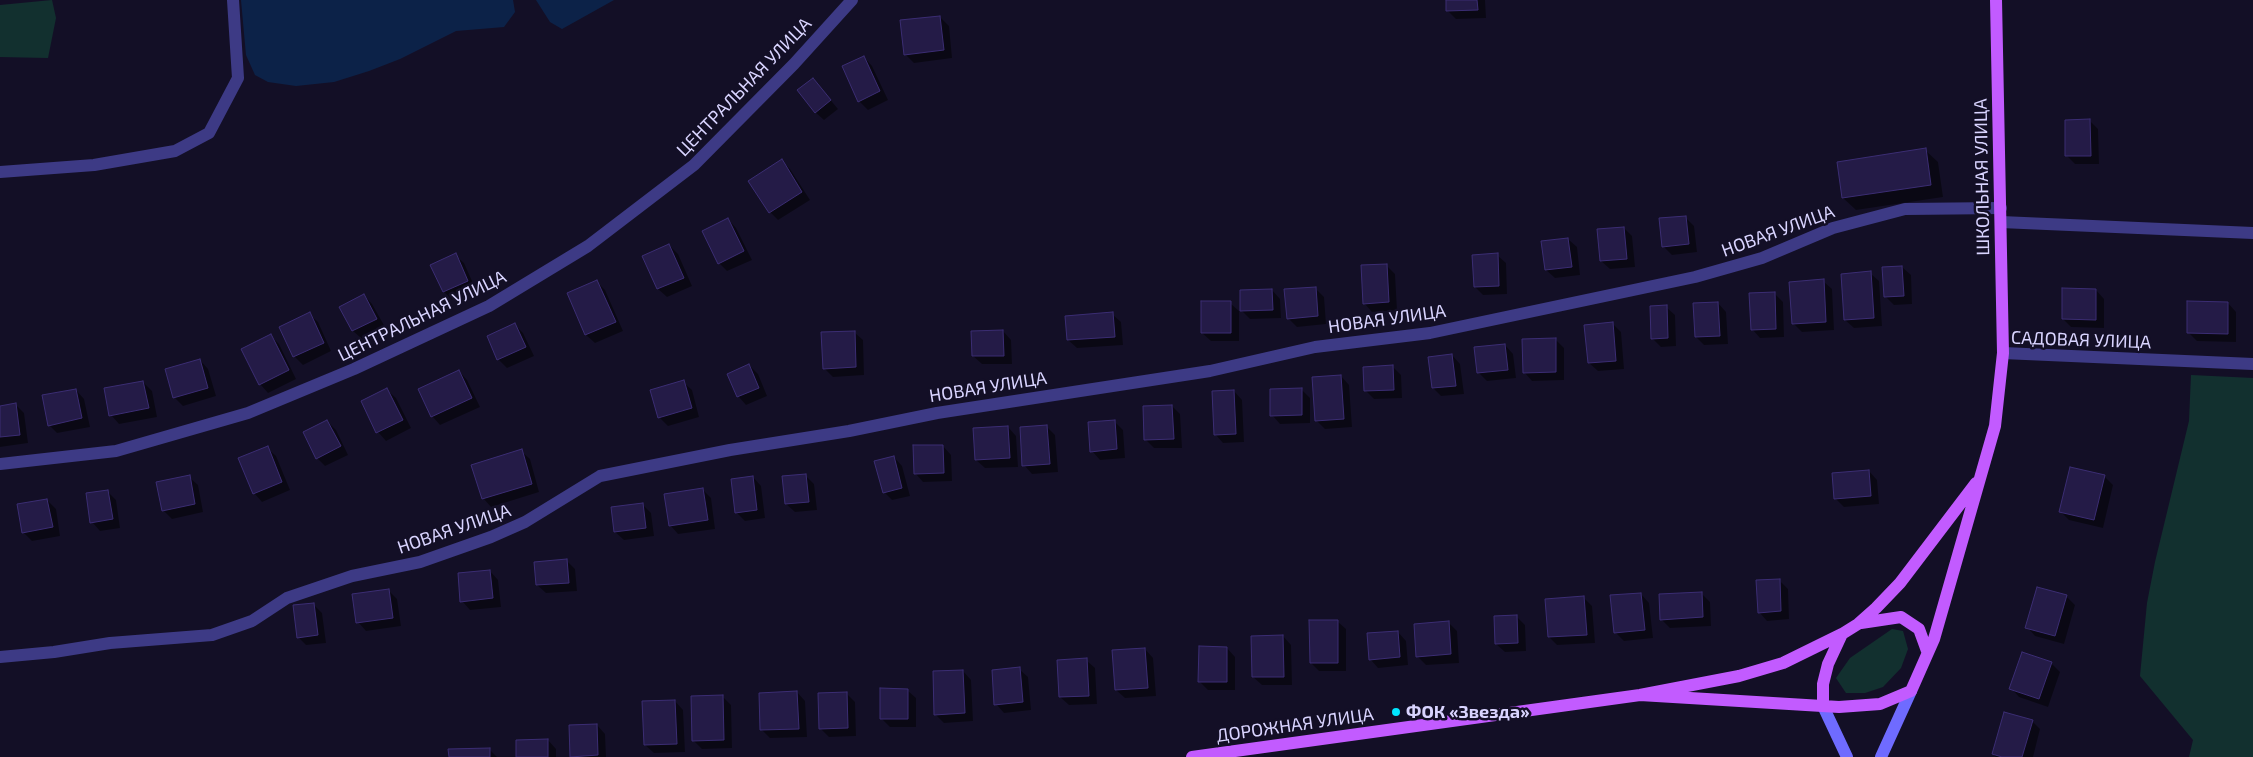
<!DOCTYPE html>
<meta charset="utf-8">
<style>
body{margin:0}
canvas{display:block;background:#130f26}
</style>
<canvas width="2253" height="757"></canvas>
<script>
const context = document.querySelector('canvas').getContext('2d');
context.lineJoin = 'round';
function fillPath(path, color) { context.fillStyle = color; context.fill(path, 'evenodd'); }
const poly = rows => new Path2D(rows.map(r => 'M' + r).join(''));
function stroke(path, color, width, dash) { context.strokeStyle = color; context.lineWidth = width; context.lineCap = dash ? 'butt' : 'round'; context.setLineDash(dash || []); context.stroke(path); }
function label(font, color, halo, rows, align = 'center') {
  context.font = font + ' "Exo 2",sans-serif'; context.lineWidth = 5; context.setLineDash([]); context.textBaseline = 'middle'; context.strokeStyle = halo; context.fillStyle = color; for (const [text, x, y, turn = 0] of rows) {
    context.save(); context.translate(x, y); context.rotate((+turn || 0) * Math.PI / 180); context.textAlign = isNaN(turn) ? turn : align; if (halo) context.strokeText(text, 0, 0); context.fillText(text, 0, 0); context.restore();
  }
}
const green = poly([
 [52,0,56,18,48,58,0,57,0,5],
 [2191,375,2253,378,2253,757,2189,757,2193,740,2140,676,2147,603,2155,562,2189,421],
 [1892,629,1903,631,1908,649,1901,668,1883,687,1865,693,1846,693,1836,678,1850,658]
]);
const water = poly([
 [241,0,513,0,515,12,504,27,456,31,400,59,369,71,334,82,296,86,268,82,255,75,246,55],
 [536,0,614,0,562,29,550,22]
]);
const shadow = poly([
 [1447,0,1485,0,1486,18,1456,19,1447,10],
 [940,17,949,26,952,58,914,63,905,54],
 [864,57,872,66,888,100,868,110,859,101],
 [813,79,838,109,824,120,815,112],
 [2090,121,2098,129,2099,164,2075,164,2067,156],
 [1925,150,1938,162,1943,197,1856,210,1843,198],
 [782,161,790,169,810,200,778,220,770,212],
 [1685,217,1694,226,1697,252,1672,255,1663,246],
 [728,219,736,228,752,260,727,271,719,263],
 [1624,228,1632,236,1635,267,1610,269,1601,261],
 [1568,239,1577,247,1580,275,1555,278,1546,270,1543,242],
 [669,245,678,254,692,286,667,297,658,289,644,256],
 [455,255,464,263,476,290,452,300,444,292,432,265],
 [1497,255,1506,263,1507,294,1483,295,1475,287],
 [1386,265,1395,274,1397,310,1372,312,1364,303],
 [1902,267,1911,275,1912,304,1894,305,1885,296],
 [1870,273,1879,281,1882,326,1854,328,1845,320,1842,275],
 [1823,281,1832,289,1834,330,1802,332,1793,323],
 [597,282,605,290,623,331,595,343,586,335,569,294],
 [1315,288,1324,297,1326,324,1297,327,1288,318],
 [1272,290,1280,299,1281,318,1250,319,1242,311],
 [2096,290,2104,299,2104,328,2071,327,2063,319],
 [1774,293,1783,302,1784,337,1760,338,1752,329],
 [364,295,372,304,385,327,362,339,353,331,341,307],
 [1230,303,1239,311,1239,341,1211,341,1202,333],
 [1718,303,1726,312,1728,344,1704,345,1696,337],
 [2228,303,2236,312,2236,342,2197,341,2188,332],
 [1666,307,1675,315,1676,346,1661,347,1652,338],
 [309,314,318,322,331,351,303,365,294,356],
 [1112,314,1121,322,1123,345,1077,348,1068,340],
 [1612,323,1621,332,1624,369,1598,371,1589,363],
 [515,325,523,333,534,356,507,368,498,359],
 [1003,331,1011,340,1012,364,982,364,973,356],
 [854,332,863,340,864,375,833,377,824,368],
 [271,336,279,344,296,379,268,393,260,384],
 [1555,339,1564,348,1564,380,1532,381,1524,372],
 [1505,345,1513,354,1516,378,1487,381,1478,372],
 [1452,355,1460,364,1464,394,1441,396,1433,388],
 [200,360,208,369,216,396,183,406,174,397],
 [749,365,758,374,767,396,746,405,738,396],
 [1393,367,1401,375,1402,398,1374,399,1366,391],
 [459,371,467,380,480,407,440,425,432,416],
 [1341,376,1349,385,1352,427,1325,429,1316,420],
 [143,382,152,391,157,417,119,424,111,415],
 [683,382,692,390,699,417,668,426,659,417],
 [1301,389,1310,398,1310,423,1280,424,1272,415],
 [76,390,84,399,90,427,57,433,49,425],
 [387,390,396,398,411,428,386,441,378,432],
 [1234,391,1242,400,1244,442,1223,443,1215,434],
 [16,405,24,413,28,443,0,447,0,407],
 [1172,406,1180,414,1182,448,1154,448,1146,440],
 [327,421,336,430,348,455,325,466,317,458],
 [1114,421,1123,430,1125,458,1100,460,1092,451],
 [1008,427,1016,436,1018,467,985,468,976,460],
 [1047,427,1055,435,1058,472,1032,474,1024,465],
 [943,446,951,455,952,481,923,482,915,473],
 [267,448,276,456,290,490,262,502,254,493],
 [521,451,530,459,539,492,491,507,483,498],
 [894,457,902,466,910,496,892,500,884,492],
 [1869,471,1877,480,1879,504,1844,507,1835,498],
 [805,475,814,484,817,510,795,512,786,504],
 [2104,476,2113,485,2103,528,2069,520,2060,511],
 [189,477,198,485,203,512,172,519,163,510],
 [753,477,761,486,765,518,745,521,736,512],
 [703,490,711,498,715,529,678,534,670,525],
 [107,491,116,500,120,528,100,531,92,522],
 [47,500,56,509,60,536,32,541,23,532],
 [643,505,651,513,654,536,624,540,615,532],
 [566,560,575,569,577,591,546,593,537,585],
 [490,571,498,580,501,607,470,610,462,601],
 [1779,580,1788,589,1789,619,1767,621,1759,612],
 [389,591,397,599,401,626,366,631,358,622],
 [1701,593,1710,602,1711,626,1670,628,1661,619],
 [1641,594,1649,603,1653,638,1624,641,1615,632],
 [2066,596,2075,605,2064,644,2035,636,2027,627],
 [1583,597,1592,606,1595,643,1557,645,1549,637],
 [313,604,322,613,326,643,306,645,298,637],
 [1516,616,1525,625,1526,651,1505,652,1496,644],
 [1337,621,1346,629,1346,671,1319,671,1311,663],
 [1448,622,1457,631,1459,663,1426,665,1418,657],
 [1398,632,1406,641,1408,665,1378,668,1370,659],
 [1283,636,1291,645,1292,685,1262,685,1253,677],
 [1227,648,1235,657,1235,690,1208,690,1199,681],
 [1145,649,1153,658,1156,696,1125,698,1116,690],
 [2023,654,2052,664,2060,672,2048,707,2019,697,2011,688],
 [1086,660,1095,668,1097,704,1069,705,1060,697],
 [1019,669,1028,677,1031,710,1004,713,996,704],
 [963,671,971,680,973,721,944,723,935,714],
 [907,690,916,698,916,727,890,727,881,718],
 [797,692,805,701,807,737,770,738,761,729],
 [847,694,855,702,856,736,829,737,820,728],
 [722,696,731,705,732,748,702,749,693,740],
 [675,701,683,710,685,752,654,753,645,745],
 [2032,721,2040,729,2033,757,1996,757,1993,754],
 [597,725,605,734,606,757,572,757],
 [548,740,556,749,556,757,518,757],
 [489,749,497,757,450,757]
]);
const building = poly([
 [1446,0,1477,0,1478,10,1446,11,1446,0],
 [940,16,944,50,904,55,900,20,940,16],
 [864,56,880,91,858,102,842,66,864,56],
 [813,78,831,100,815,113,797,90,813,78],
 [2090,119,2091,156,2065,156,2065,120,2090,119],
 [1926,148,1931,185,1842,198,1837,162,1926,148],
 [782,159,802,192,769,213,748,181,782,159],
 [1686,216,1689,244,1662,247,1659,218,1686,216],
 [728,218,744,251,718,264,702,231,728,218],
 [1624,227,1627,259,1600,261,1597,229,1624,227],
 [1568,238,1572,267,1545,270,1541,241,1568,238],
 [669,244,684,278,657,289,642,256,669,244],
 [456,253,468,281,443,292,430,265,456,253],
 [1498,253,1499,286,1474,287,1472,255,1498,253],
 [1387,264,1389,302,1363,304,1361,265,1387,264],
 [1902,266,1904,296,1884,297,1882,267,1902,266],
 [1871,271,1874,318,1844,320,1841,274,1871,271],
 [1824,279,1826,322,1792,324,1789,282,1824,279],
 [597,280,616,322,585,335,567,293,597,280],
 [1316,287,1318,316,1287,319,1284,289,1316,287],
 [2062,288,2096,289,2096,320,2062,319,2062,288],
 [1272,289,1273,310,1240,311,1240,290,1272,289],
 [1775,292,1776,329,1751,330,1749,293,1775,292],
 [364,294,377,319,352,331,339,307,364,294],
 [1201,301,1231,301,1231,333,1201,333,1201,301],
 [2187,301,2228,302,2228,334,2187,333,2187,301],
 [1718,302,1720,336,1695,337,1693,303,1718,302],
 [1667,305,1668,338,1651,339,1650,306,1667,305],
 [310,312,324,343,293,357,279,327,310,312],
 [1113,312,1115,337,1067,340,1065,316,1113,312],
 [1613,322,1616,361,1588,363,1584,325,1613,322],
 [515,323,526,347,497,360,487,336,515,323],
 [1003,330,1004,356,972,356,971,331,1003,330],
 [855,331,856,367,823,369,821,332,855,331],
 [271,334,289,370,259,385,241,349,271,334],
 [1556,338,1556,372,1523,373,1522,339,1556,338],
 [1505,344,1508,370,1477,373,1474,347,1505,344],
 [1452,354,1456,386,1432,388,1428,357,1452,354],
 [200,359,208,388,173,398,165,369,200,359],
 [749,364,759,388,737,397,727,374,749,364],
 [1393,365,1394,390,1364,391,1363,367,1393,365],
 [459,370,472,398,431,417,418,389,459,370],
 [1341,375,1344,419,1315,421,1312,377,1341,375],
 [684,380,692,408,658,418,650,390,684,380],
 [143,381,149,408,109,416,104,388,143,381],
 [387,388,403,420,376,433,361,401,387,388],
 [1302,388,1302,415,1270,416,1270,389,1302,388],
 [76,389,82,418,48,426,42,395,76,389],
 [1234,390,1236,434,1214,435,1212,391,1234,390],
 [16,403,20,435,0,437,0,406,16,403],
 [1172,405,1174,439,1144,440,1143,406,1172,405],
 [327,420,341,446,316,459,303,432,327,420],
 [1115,420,1117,449,1090,452,1088,422,1115,420],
 [1047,425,1050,464,1022,466,1020,427,1047,425],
 [1008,426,1010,458,975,460,973,428,1008,426],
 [913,445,943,445,944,473,914,474,913,445],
 [268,446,282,482,253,494,238,458,268,446],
 [522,449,532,484,482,499,471,465,522,449],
 [894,456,902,488,883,493,874,461,894,456],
 [2070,467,2105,475,2094,520,2059,512,2070,467],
 [1869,470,1871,496,1834,499,1832,473,1869,470],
 [806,474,809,502,785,504,782,476,806,474],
 [190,475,195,504,162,511,156,482,190,475],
 [753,476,757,510,735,513,731,479,753,476],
 [703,488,708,520,669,526,664,494,703,488],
 [108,490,113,519,90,523,86,493,108,490],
 [47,499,53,527,22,533,17,504,47,499],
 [643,503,646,528,614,532,611,507,643,503],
 [567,559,569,583,536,585,534,562,567,559],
 [490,570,493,598,460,602,458,573,490,570],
 [1780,579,1781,611,1758,613,1756,580,1780,579],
 [2037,587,2067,595,2055,636,2025,628,2037,587],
 [389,589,393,618,356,623,352,594,389,589],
 [1702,592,1703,617,1660,620,1659,594,1702,592],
 [1641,593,1645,630,1614,633,1610,595,1641,593],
 [1584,596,1587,635,1548,637,1545,599,1584,596],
 [314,603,318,635,297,638,293,605,314,603],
 [1517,615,1518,643,1495,644,1494,616,1517,615],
 [1309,620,1338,620,1338,663,1310,663,1309,620],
 [1449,621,1451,654,1416,657,1414,624,1449,621],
 [1398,631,1400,657,1369,660,1367,633,1398,631],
 [1283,635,1284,677,1252,677,1251,636,1283,635],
 [1199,646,1227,647,1227,682,1198,682,1199,646],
 [1145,648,1148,688,1115,690,1112,650,1145,648],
 [2022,652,2052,662,2039,699,2009,689,2022,652],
 [1087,658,1089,696,1059,697,1057,660,1087,658],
 [1020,667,1023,702,994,705,992,670,1020,667],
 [963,670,965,713,934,715,933,671,963,670],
 [880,688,908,689,908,719,880,719,880,688],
 [797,691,799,729,760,730,759,693,797,691],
 [847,692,848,728,819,729,818,693,847,692],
 [723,695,724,740,692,741,691,696,723,695],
 [675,700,677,744,644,745,642,701,675,700],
 [2004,712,2033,720,2022,757,2002,757,1992,754,2004,712],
 [597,724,598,755,570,757,569,725,597,724],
 [548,739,548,757,516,757,516,740,548,739],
 [490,748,490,757,449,757,448,749,490,748]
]);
const street = poly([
 [0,172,94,165,175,151,209,133,238,78,233,0],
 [2001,222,2253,233],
 [2003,353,2253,364],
 [0,464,116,451,248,413,354,369,489,306,588,246,694,165,794,64,852,0],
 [0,657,54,652,110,643,212,635,252,621,287,598,352,576,420,562,491,537,525,522,600,476,730,450,849,431,937,413,1210,371,1315,347,1430,333,1695,277,1762,258,1833,228,1905,209,2001,208]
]);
const secondary = poly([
 [1823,706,1847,757],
 [1881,757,1911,691]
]);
const primary = poly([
 [1861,623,1901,617,1919,629,1927,651],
 [1640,695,1839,707,1880,704,1911,691,1934,639,1995,426,2003,353,1996,0],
 [1823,706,1823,684,1828,664,1842,634],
 [1192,757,1640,695,1739,676,1783,663,1842,634,1858,624,1876,608,1900,583,1976,483]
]);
const markers = [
 [1396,712,5,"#00e5ff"]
];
const streetNames = [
 ["ЦЕНТРАЛЬНАЯ УЛИЦА",744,87,-46],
 ["ШКОЛЬНАЯ УЛИЦА",1982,177,-91],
 ["НОВАЯ УЛИЦА",1778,231,-20],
 ["ЦЕНТРАЛЬНАЯ УЛИЦА",422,316,-26],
 ["НОВАЯ УЛИЦА",1387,319,-8],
 ["САДОВАЯ УЛИЦА",2081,340,2],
 ["НОВАЯ УЛИЦА",988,387,-9],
 ["НОВАЯ УЛИЦА",454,529,-19],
 ["ДОРОЖНАЯ УЛИЦА",1295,725,-8]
];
const poiNames = [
 ["ФОК «Звезда»",1406,712]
];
fillPath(green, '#12302f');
fillPath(water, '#0c2248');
fillPath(shadow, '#0007');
fillPath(building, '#241b47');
stroke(building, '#3b2d73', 1);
stroke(street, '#3d3a85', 12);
stroke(secondary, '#6f6bff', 12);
stroke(primary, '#c25bff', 12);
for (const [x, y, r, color] of markers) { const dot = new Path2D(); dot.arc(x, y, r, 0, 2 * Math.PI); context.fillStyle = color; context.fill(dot); stroke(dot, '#130f26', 2); }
label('18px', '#d9d4ff', '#130f26', streetNames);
label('bold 18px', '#d9d4ff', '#130f26', poiNames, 'left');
</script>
